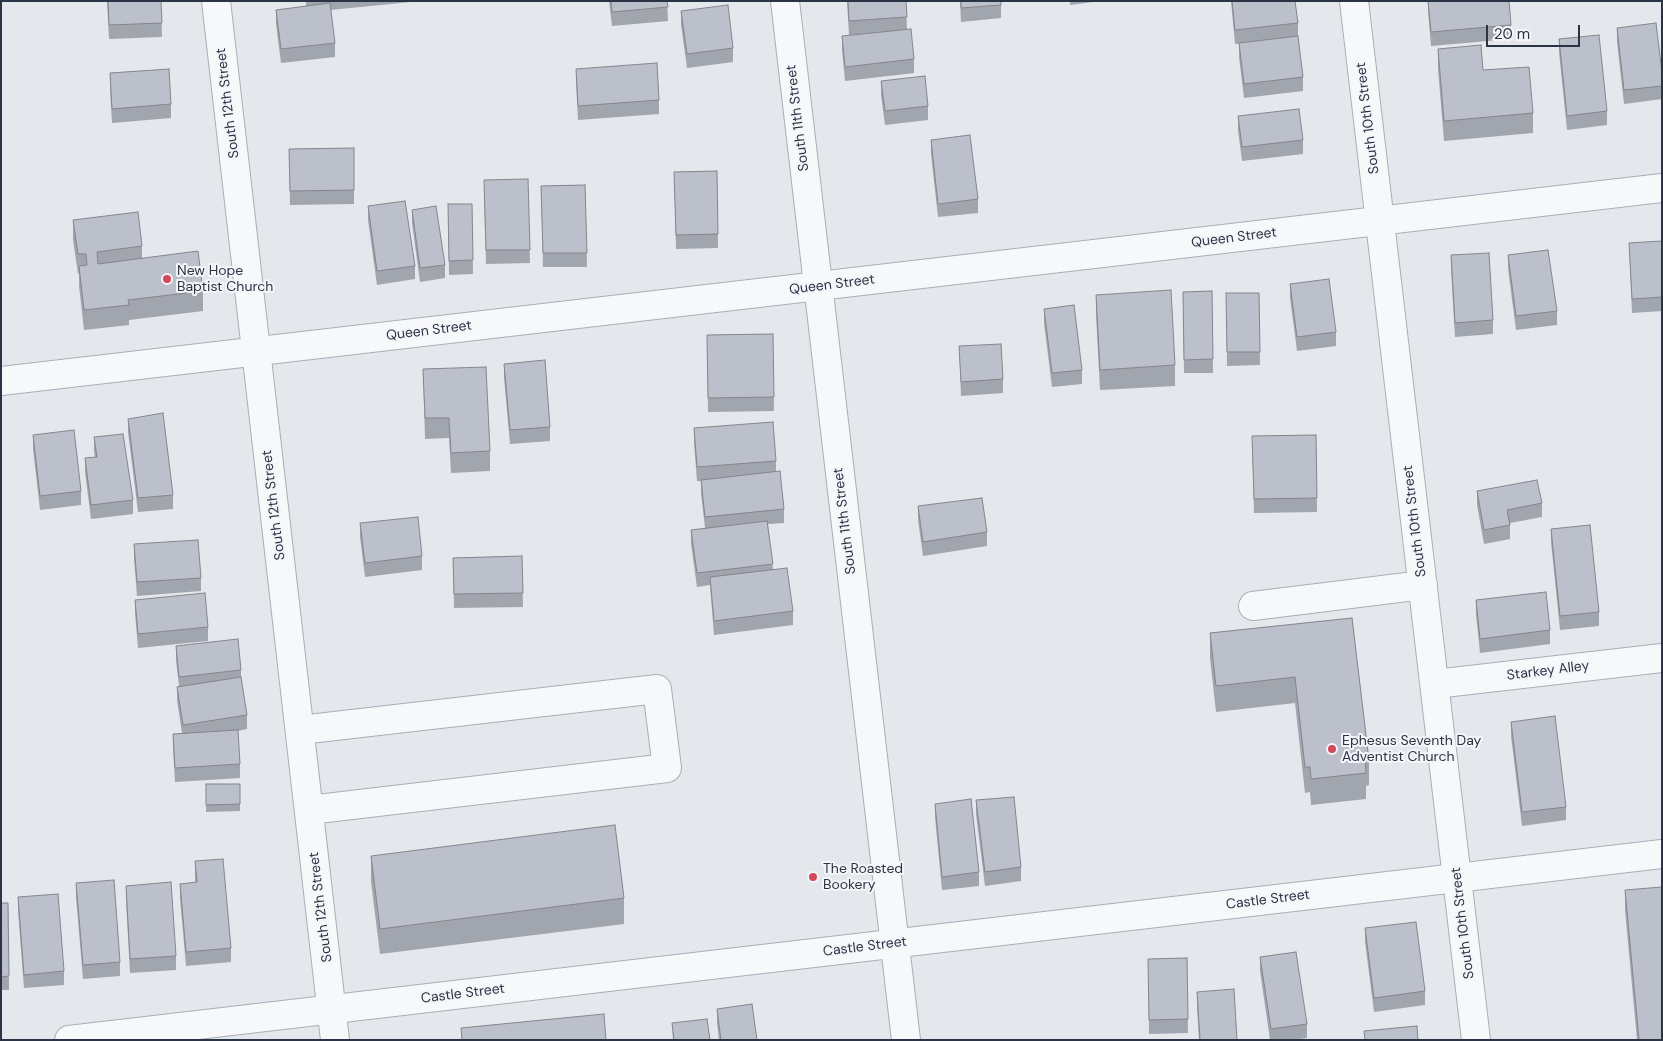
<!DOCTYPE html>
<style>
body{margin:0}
#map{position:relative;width:1663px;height:1041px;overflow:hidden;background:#e4e7ec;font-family:"DM Sans",sans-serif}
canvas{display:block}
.frame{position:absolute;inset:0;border:2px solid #2b3445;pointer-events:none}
.scale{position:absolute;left:1486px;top:25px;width:94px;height:22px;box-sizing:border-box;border:2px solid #2b3445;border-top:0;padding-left:6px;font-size:15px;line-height:18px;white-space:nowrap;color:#2b3445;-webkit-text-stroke:4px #f4f6f9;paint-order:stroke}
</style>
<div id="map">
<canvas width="1663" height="1041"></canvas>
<div class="frame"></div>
<div class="scale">20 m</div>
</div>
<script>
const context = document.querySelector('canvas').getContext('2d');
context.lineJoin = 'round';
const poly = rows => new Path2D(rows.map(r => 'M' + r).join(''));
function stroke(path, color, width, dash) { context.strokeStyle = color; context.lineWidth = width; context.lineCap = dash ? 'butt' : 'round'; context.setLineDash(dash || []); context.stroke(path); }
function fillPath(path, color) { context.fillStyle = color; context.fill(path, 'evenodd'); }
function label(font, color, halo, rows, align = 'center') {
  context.font = font + ' "DM Sans",sans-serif'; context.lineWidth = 4; context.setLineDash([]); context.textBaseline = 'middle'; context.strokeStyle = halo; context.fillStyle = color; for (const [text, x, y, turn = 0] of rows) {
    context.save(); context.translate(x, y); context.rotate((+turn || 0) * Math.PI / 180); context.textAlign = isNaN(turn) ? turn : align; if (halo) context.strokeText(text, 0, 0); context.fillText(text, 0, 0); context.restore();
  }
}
const minor = poly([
 [216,1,335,1040],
 [785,1,906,1040],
 [1354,1,1476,1040],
 [1,381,1662,188],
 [1253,606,1423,585],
 [1435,684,1662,658],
 [300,730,657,689,667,768,309,810],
 [69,1040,1662,854]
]);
const wall = poly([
 [107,1,161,1,162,37,109,39],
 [306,1,411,1,411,2,330,10,335,43,335,57,281,63,276,24,276,10,306,6],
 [609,1,667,1,668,21,612,26],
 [847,1,906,1,907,29,914,59,914,73,845,81,842,50,842,36,869,33,849,35],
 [960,1,1001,1,1001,18,961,22],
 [1070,1,1101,1,1070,5],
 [1231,1,1295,1,1298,23,1298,37,1303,77,1303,91,1244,98,1239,57,1239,44,1235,44],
 [1428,1,1509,1,1511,25,1511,39,1431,46,1428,11],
 [681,11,733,48,733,62,687,68,681,25],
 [1617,28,1662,73,1662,99,1624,104,1617,42],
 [1559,39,1607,111,1607,125,1567,130,1559,52],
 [1438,49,1483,70,1533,113,1533,133,1444,141,1438,69],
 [576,69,659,100,659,114,578,120,576,82],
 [110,73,171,104,171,118,112,123,110,87],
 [881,81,928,106,928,120,885,125,881,95],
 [1238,116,1303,140,1303,154,1242,161,1238,130],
 [931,140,978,199,978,213,938,217,931,154],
 [354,148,354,204,290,205,289,149],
 [717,171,718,248,676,249,674,172],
 [528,179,530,263,486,264,484,194],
 [585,185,587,267,543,267,541,186],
 [448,204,472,204,473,274,449,275],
 [368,206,415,266,415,279,377,285,368,220],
 [412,210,445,265,445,278,420,282,412,223],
 [73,220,142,246,142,258,203,291,203,311,129,320,129,325,84,330,79,286,79,274,78,274,73,240],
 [1662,241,1662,311,1632,313,1629,243],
 [1451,255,1493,320,1493,334,1455,337,1451,269],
 [1508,255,1557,311,1557,325,1516,330,1508,269],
 [1290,284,1336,332,1336,346,1297,351,1290,298],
 [1212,291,1213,373,1184,373,1183,292],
 [1226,293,1259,293,1260,365,1227,366],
 [1096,295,1175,365,1175,386,1100,390,1096,315],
 [1044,309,1082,370,1082,384,1052,387,1044,323],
 [773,334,774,411,708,412,707,335],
 [959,346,1003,379,1003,393,961,396],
 [504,364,550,427,550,441,510,444,504,378],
 [423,369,490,451,490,471,451,473,449,438,425,439],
 [128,419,173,495,173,509,138,512,128,432],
 [694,428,776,461,776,471,784,509,784,523,768,524,773,570,793,611,793,625,714,635,710,585,697,587,691,544,691,530,705,528,701,493,701,481,697,481,694,442],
 [33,435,81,491,81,505,40,510,33,449],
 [1316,435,1317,512,1254,513,1252,436],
 [94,437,133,500,133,514,91,519,85,472,85,458,95,458,94,451],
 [1477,491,1542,503,1542,517,1510,523,1510,539,1484,544,1477,505],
 [918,506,987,532,987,546,923,556,918,520],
 [360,523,422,556,422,570,365,577,360,537],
 [1551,529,1599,612,1599,626,1560,630,1551,542],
 [134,544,201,578,201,591,137,596,134,558],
 [522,556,523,607,454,608,453,558],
 [135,600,208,627,208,641,138,648,135,613],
 [1476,600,1550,630,1550,644,1480,653,1476,614],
 [1352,618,1369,760,1369,785,1366,786,1366,799,1311,805,1310,792,1305,793,1295,703,1216,712,1210,658,1210,633],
 [176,646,241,670,241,677,247,715,247,729,238,731,240,764,240,778,175,782,173,748,173,734,182,733,177,700,177,687,179,686,176,660],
 [1511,722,1566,807,1566,820,1522,826,1511,736],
 [206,784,240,784,240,811,206,812],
 [976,800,1021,867,1021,881,985,886,976,814],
 [935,804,979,872,979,886,942,890,935,817],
 [371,856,624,898,624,924,380,954,371,882],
 [195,861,231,948,231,962,186,966,180,898,180,884,195,882],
 [76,883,120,962,120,976,83,979,76,897],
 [126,886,176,956,176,970,130,973,126,900],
 [1625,890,1662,1040,1637,1040,1625,910],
 [18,897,64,971,64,985,24,988,18,911],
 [1,903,8,903,9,990,1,990],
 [1365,928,1425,991,1425,1005,1374,1012,1365,942],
 [1260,957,1307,1024,1307,1038,1293,1040,1270,1040,1260,971],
 [1187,958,1188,1033,1149,1034,1148,959],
 [1197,992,1237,1040,1199,1040,1197,1006],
 [717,1009,757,1040,719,1040,717,1023],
 [672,1023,710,1040,673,1040]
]);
const building = poly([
 [108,1,161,1,162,23,109,25,108,1],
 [611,1,667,1,668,7,612,12,611,1],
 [848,1,906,1,907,17,849,21,848,1],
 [961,1,1001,1,1001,5,961,8,961,1],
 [1232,1,1295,1,1298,23,1235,30,1232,1],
 [1428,1,1509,1,1511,25,1431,32,1428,1],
 [330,3,335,43,281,49,276,10,330,3],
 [728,5,733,48,687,54,681,11,728,5],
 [1656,23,1662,73,1662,86,1624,90,1617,28,1656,23],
 [911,29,914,59,845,67,842,36,911,29],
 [1599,35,1607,111,1567,116,1559,39,1599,35],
 [1298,36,1303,77,1244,84,1239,43,1298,36],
 [1481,45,1483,70,1529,67,1533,113,1444,121,1438,49,1481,45],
 [657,63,659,100,578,106,576,69,657,63],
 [169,69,171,104,112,109,110,73,169,69],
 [925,76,928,106,885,111,881,81,925,76],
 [1299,109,1303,140,1242,147,1238,116,1299,109],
 [970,135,978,199,938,204,931,140,970,135],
 [354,148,354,190,290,191,289,149,354,148],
 [717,171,718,234,676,235,674,172,717,171],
 [528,179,530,250,486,250,484,180,528,179],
 [585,185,587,253,543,253,541,186,585,185],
 [405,201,415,266,377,271,368,206,405,201],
 [448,204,472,204,473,260,449,261,448,204],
 [436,206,445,265,420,268,412,210,436,206],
 [138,212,142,246,97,252,98,264,198,251,203,291,128,300,129,305,84,310,79,266,87,265,86,254,78,254,73,220,138,212],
 [1662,241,1662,297,1632,299,1629,243,1662,241],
 [1548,250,1557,311,1516,316,1508,255,1548,250],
 [1489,253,1493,320,1455,323,1451,255,1489,253],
 [1329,279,1336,332,1297,337,1290,284,1329,279],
 [1171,290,1175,365,1100,370,1096,295,1171,290],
 [1212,291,1213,359,1184,360,1183,292,1212,291],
 [1226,293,1259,293,1260,352,1227,352,1226,293],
 [1074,305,1082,370,1052,373,1044,309,1074,305],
 [773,334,774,397,708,398,707,335,773,334],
 [1001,344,1003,379,961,382,959,346,1001,344],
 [545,360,550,427,510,430,504,364,545,360],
 [486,367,490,451,451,453,449,418,425,418,423,369,486,367],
 [163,413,173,495,138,498,128,419,163,413],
 [773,422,776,461,697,467,694,428,773,422],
 [74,430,81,491,40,496,33,435,74,430],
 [123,434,133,500,91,505,85,458,97,457,94,437,123,434],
 [1316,435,1317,498,1254,499,1252,436,1316,435],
 [780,471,784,509,705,517,701,480,780,471],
 [1537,480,1542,503,1507,510,1510,525,1484,530,1477,491,1537,480],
 [982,498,987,532,923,542,918,506,982,498],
 [418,517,422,556,365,563,360,523,418,517],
 [767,521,773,564,697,573,691,530,767,521],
 [1590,525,1599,612,1560,616,1551,529,1590,525],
 [198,540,201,578,137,582,134,544,198,540],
 [522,556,523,593,454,594,453,558,522,556],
 [787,568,793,611,714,621,710,577,787,568],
 [1546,592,1550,630,1480,639,1476,600,1546,592],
 [205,593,208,627,138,634,135,600,205,593],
 [1352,618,1369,760,1365,760,1366,773,1311,779,1310,767,1305,767,1295,677,1216,686,1210,633,1352,618],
 [238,639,241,670,179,677,176,646,238,639],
 [241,677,247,715,183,725,177,687,241,677],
 [1555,716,1566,807,1522,812,1511,722,1555,716],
 [238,730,240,764,175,768,173,734,238,730],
 [206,784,240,784,240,804,206,805,206,784],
 [1014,797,1021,867,985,872,976,800,1014,797],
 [971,799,979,872,942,877,935,804,971,799],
 [615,825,624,898,380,929,371,856,615,825],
 [223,859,231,948,186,952,180,884,197,882,195,861,223,859],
 [114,880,120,962,83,965,76,883,114,880],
 [171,882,176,956,130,959,126,886,171,882],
 [1662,887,1662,1040,1639,1040,1625,890,1662,887],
 [58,894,64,971,24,975,18,897,58,894],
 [1,903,8,903,9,976,1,977,1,903],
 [1416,922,1425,991,1374,998,1365,928,1416,922],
 [1296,952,1307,1024,1271,1029,1260,957,1296,952],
 [1187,958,1188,1019,1149,1020,1148,959,1187,958],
 [1234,989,1237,1040,1200,1040,1197,992,1234,989],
 [752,1004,757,1040,721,1040,717,1009,752,1004],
 [604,1014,606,1040,462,1040,461,1028,604,1014],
 [707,1019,710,1040,674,1040,672,1023,707,1019],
 [1417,1026,1418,1040,1365,1040,1364,1031,1417,1026]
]);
const markers = [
 [167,279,5,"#d1495b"],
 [1332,749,5,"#d1495b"],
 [813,877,5,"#d1495b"]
];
const streetNames = [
 ["South 12th Street",228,103,-97],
 ["South 11th Street",798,118,-97],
 ["South 10th Street",1368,118,-97],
 ["Queen Street",1234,238,-7],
 ["Queen Street",832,285,-7],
 ["Queen Street",429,331,-7],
 ["South 12th Street",274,505,-97],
 ["South 11th Street",845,521,-97],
 ["South 10th Street",1415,521,-97],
 ["Starkey Alley",1548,671,-7],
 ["Castle Street",1268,900,-7],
 ["South 12th Street",321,907,-97],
 ["South 10th Street",1463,923,-97],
 ["Castle Street",865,947,-7],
 ["Castle Street",463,994,-7]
];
const poiNames = [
 ["New Hope",177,271],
 ["Baptist Church",177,287],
 ["Ephesus Seventh Day",1342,741],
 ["Adventist Church",1342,757],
 ["The Roasted",823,869],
 ["Bookery",823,885]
];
stroke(minor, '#a9aeb7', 30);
stroke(minor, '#f7f8fa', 28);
fillPath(wall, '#a1a5ae');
fillPath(building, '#bbc0ca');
stroke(building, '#83868d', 1);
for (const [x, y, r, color] of markers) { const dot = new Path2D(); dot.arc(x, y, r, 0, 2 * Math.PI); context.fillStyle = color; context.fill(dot); stroke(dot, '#f4f6f9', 2); }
label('14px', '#2b3445', '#f4f6f9', streetNames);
label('14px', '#2b3445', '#f4f6f9', poiNames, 'left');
</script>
